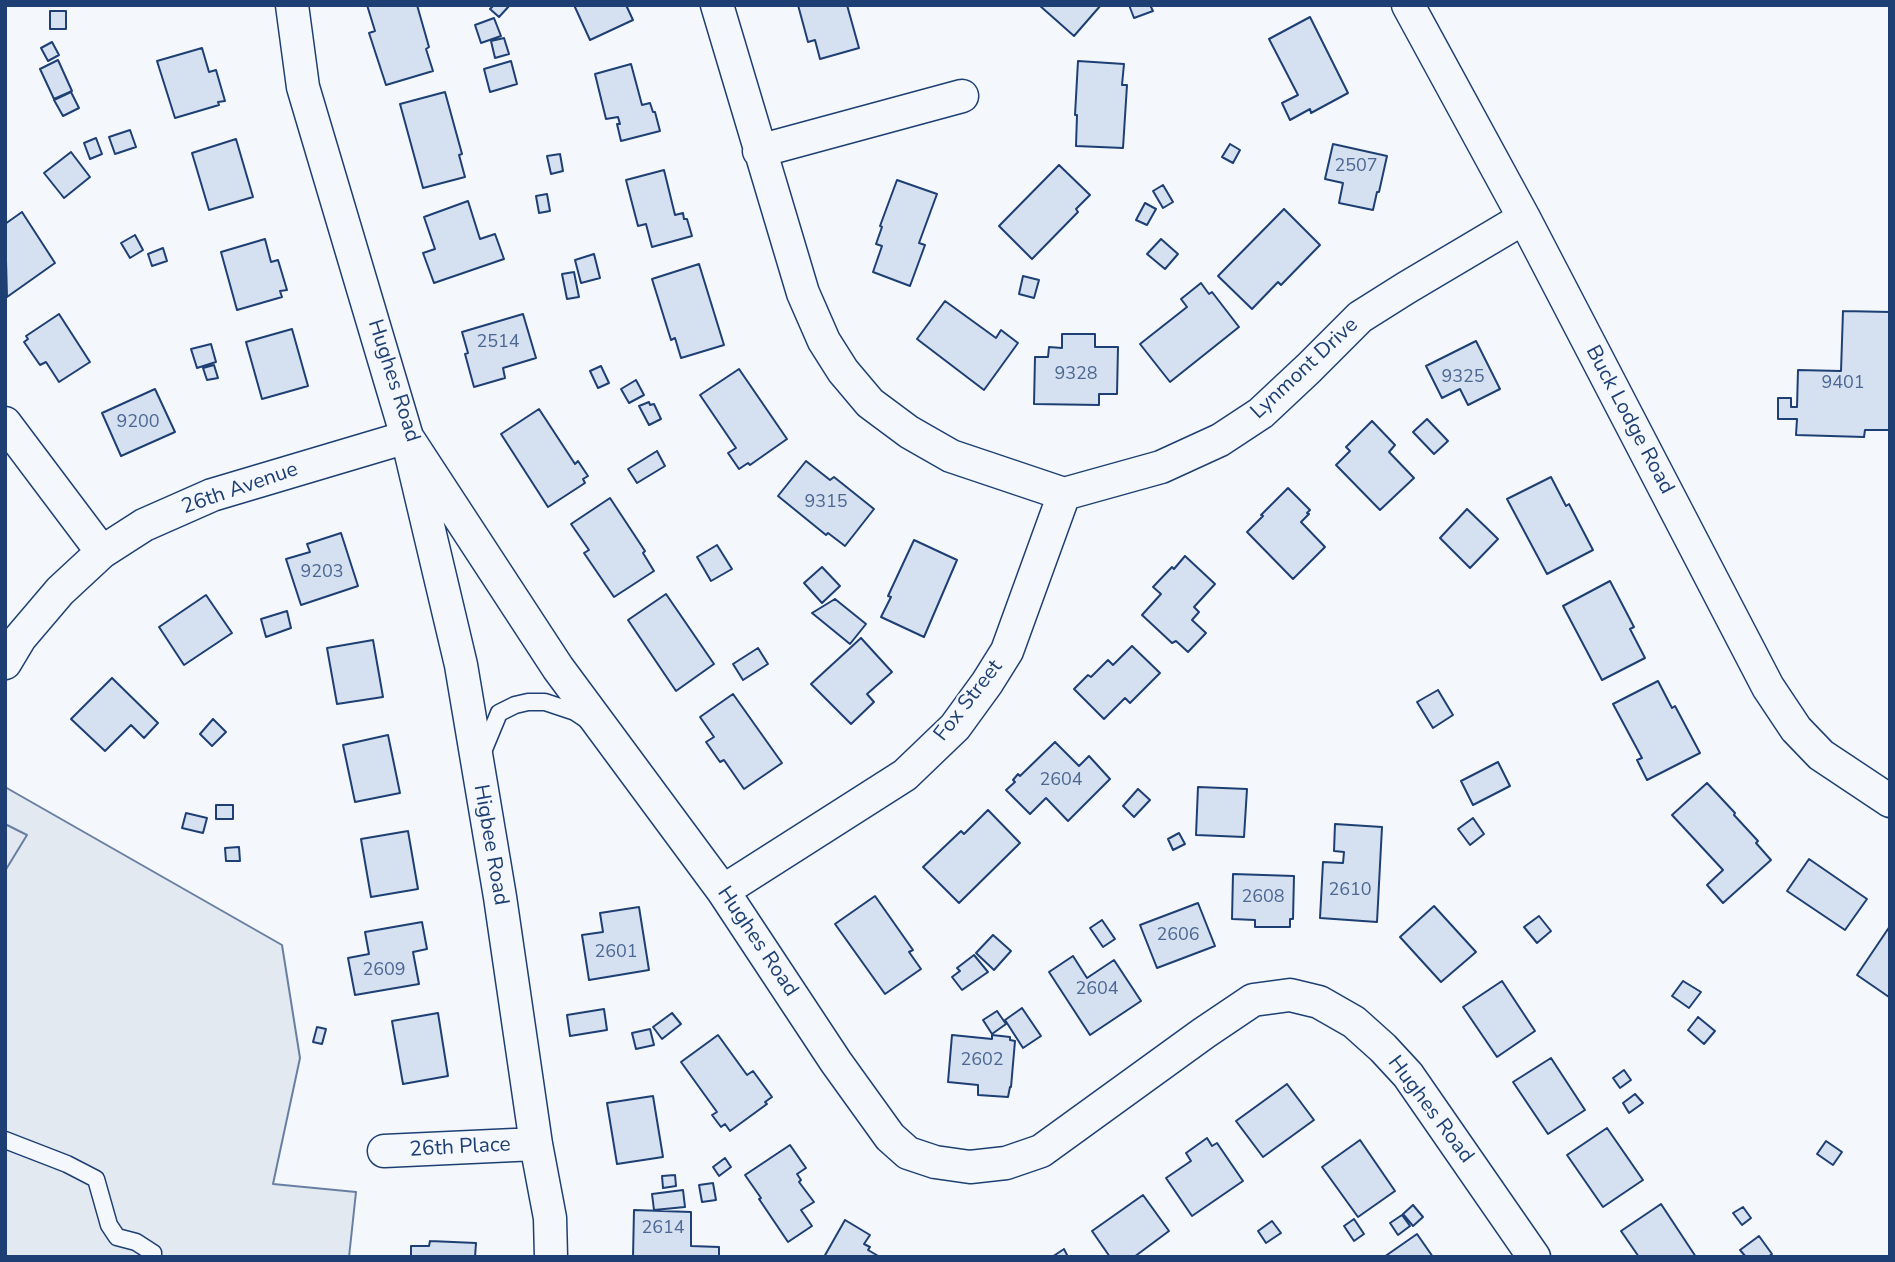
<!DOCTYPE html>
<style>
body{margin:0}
#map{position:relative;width:1895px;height:1262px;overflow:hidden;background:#f4f7fb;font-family:"Nunito Sans",sans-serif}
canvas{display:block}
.frame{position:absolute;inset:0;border:7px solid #1d3f73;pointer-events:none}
</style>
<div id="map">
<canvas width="1895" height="1262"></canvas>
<div class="frame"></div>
</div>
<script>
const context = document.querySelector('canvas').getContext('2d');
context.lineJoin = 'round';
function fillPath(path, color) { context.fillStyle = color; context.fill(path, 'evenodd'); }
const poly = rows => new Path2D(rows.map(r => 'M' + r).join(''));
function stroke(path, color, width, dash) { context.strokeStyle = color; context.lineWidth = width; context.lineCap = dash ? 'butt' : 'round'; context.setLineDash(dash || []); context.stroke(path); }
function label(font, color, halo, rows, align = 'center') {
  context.font = font + ' "Nunito Sans",sans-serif'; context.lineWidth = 5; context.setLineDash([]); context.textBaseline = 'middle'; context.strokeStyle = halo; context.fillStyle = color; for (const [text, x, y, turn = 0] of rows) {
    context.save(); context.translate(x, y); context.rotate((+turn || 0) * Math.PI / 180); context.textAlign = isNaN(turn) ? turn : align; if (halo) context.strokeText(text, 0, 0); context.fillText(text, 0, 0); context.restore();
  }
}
const green = poly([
 [5,787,282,945,300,1058,273,1184,356,1192,349,1257,5,1257,5,787]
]);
const parking = poly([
 [5,824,27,835,5,871,5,824]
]);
const building = poly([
 [367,5,417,5,429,47,426,49,433,71,386,85,369,33,375,31,367,5],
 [494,5,510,5,499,17,490,9,494,5],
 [574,5,626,5,633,20,590,40,574,5],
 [798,5,847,5,859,48,820,59,815,40,808,42,798,5],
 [1039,5,1101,5,1074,36,1039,5],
 [1129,5,1150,5,1153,11,1134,18,1129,5],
 [50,11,66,11,66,29,50,29,50,11],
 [1310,17,1348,93,1311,113,1310,109,1290,120,1282,103,1298,95,1269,39,1310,17],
 [494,18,501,36,481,43,475,25,494,18],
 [504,38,509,54,495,58,491,41,504,38],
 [52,42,59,55,48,61,41,48,52,42],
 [202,48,209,72,216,70,225,101,218,102,219,105,175,118,157,61,202,48],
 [58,60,72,91,54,99,40,69,58,60],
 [511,61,517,84,490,92,484,69,511,61],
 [1078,61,1124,64,1122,85,1127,85,1123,148,1076,146,1077,115,1075,115,1078,61],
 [631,64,642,105,650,103,653,112,655,112,660,131,621,141,617,124,620,124,618,117,606,119,595,74,631,64],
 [71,92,79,108,63,116,54,100,71,92],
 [445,92,462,154,459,155,465,177,423,188,400,104,445,92],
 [130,130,136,147,115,154,109,137,130,130],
 [96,138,102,154,90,159,84,143,96,138],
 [236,139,253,197,209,210,192,153,236,139],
 [1230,144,1240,150,1233,163,1222,157,1230,144],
 [1333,144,1387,156,1379,192,1377,192,1373,210,1339,203,1343,183,1325,179,1333,144],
 [71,152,90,177,64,198,44,173,71,152],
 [560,154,563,171,551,174,547,156,560,154],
 [1059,165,1090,195,1076,209,1078,212,1032,259,999,226,1059,165],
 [664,170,675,215,683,213,684,219,687,219,692,236,652,247,646,224,638,226,626,180,664,170],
 [897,180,937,194,919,243,925,245,910,286,873,272,882,246,876,244,882,227,880,226,897,180],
 [1163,185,1173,202,1163,208,1153,191,1163,185],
 [547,194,550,211,539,213,536,196,547,194],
 [468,201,480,239,495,234,504,259,434,283,423,253,435,249,424,217,468,201],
 [1145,203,1156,209,1147,225,1136,220,1145,203],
 [1284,209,1320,245,1281,285,1278,282,1252,309,1218,276,1284,209],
 [22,212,55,263,7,297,5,224,22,212],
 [135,235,143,250,130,258,121,243,135,235],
 [265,239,271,262,278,260,287,290,280,291,282,297,237,310,221,252,265,239],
 [1161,239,1178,254,1165,269,1147,254,1161,239],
 [163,248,167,261,152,266,148,254,163,248],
 [594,254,600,278,581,283,575,260,594,254],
 [699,264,724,345,681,358,675,338,671,340,652,279,699,264],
 [574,272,579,297,567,299,562,274,574,272],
 [1023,276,1039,280,1034,298,1019,294,1023,276],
 [1201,283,1209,294,1212,292,1239,327,1170,382,1140,344,1187,307,1181,299,1201,283],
 [945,301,996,338,1001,330,1018,343,984,390,917,339,945,301],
 [1843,311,1890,312,1890,430,1865,430,1864,437,1796,435,1797,419,1778,419,1778,398,1791,398,1791,407,1797,407,1798,370,1841,371,1843,311],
 [59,314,90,362,59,382,46,362,40,365,24,342,28,339,26,336,59,314],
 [523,314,536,358,503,368,505,378,474,387,465,354,468,353,462,332,523,314],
 [292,329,308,386,262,399,246,342,292,329],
 [1062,334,1095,334,1095,347,1118,347,1117,394,1099,394,1099,405,1034,404,1035,357,1048,357,1049,347,1062,348,1062,334],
 [1476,341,1500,389,1468,405,1460,389,1442,398,1426,366,1476,341],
 [211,344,216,362,197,368,191,349,211,344],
 [214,365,218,378,207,380,203,368,214,365],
 [601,366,609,383,598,388,590,371,601,366],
 [739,369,787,439,750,465,748,463,739,469,728,453,736,448,700,395,739,369],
 [636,380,644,395,629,403,621,389,636,380],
 [155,389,175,432,121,456,102,413,155,389],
 [649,402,650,405,654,404,661,419,649,425,639,406,649,402],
 [539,409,575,464,578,461,588,476,583,479,585,483,548,507,501,434,539,409],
 [1427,419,1448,441,1434,454,1413,432,1427,419],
 [1372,421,1395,445,1389,452,1414,478,1380,510,1336,465,1350,451,1346,447,1372,421],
 [657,451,665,466,637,483,628,469,657,451],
 [806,461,830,480,834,477,874,509,845,546,828,533,826,535,778,496,806,461],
 [1551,477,1566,506,1569,504,1593,550,1547,574,1507,499,1551,477],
 [1288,488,1310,510,1307,513,1309,514,1301,522,1325,547,1293,579,1247,532,1263,516,1261,515,1288,488],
 [610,498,645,551,643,553,654,571,614,597,584,553,589,550,571,524,610,498],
 [1467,509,1498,539,1470,568,1440,538,1467,509],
 [341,533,358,586,301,605,286,559,310,552,307,544,341,533],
 [914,540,957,560,924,637,881,617,891,597,888,596,914,540],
 [717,545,732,569,711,581,697,557,717,545],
 [1185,556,1215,584,1194,607,1199,612,1192,620,1206,633,1188,652,1176,641,1172,643,1142,615,1161,594,1153,587,1172,567,1174,569,1185,556],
 [822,567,840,586,822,603,804,583,822,567],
 [1610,581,1634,627,1630,629,1645,658,1602,680,1563,606,1610,581],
 [666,594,714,664,676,691,628,620,666,594],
 [206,595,232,633,184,665,159,627,206,595],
 [835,599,866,624,850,644,812,613,835,599],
 [287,611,291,628,266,637,261,619,287,611],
 [861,638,892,672,867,694,874,702,851,724,811,684,861,638],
 [373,640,383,697,337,704,327,648,373,640],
 [1132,646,1160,673,1130,703,1125,698,1104,719,1074,689,1088,675,1091,677,1108,660,1113,665,1132,646],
 [758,648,768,664,743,680,733,664,758,648],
 [112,678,158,723,144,738,131,725,105,751,71,719,112,678],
 [1658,681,1672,708,1675,706,1700,753,1647,780,1637,760,1642,758,1613,704,1658,681],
 [1438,690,1453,715,1433,728,1417,702,1438,690],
 [733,694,782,763,744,789,724,760,720,762,706,742,714,737,700,717,733,694],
 [213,719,226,732,212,746,200,734,213,719],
 [388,735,400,793,355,802,343,745,388,735],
 [1055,742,1079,766,1089,756,1110,779,1068,821,1046,798,1030,814,1006,790,1015,782,1013,780,1018,774,1020,776,1055,742],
 [1498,762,1510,786,1473,805,1461,781,1498,762],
 [1707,783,1735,813,1734,815,1758,841,1756,843,1771,860,1723,903,1707,885,1723,870,1672,815,1707,783],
 [1198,787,1247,789,1244,837,1196,835,1198,787],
 [1138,789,1150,800,1134,817,1123,806,1138,789],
 [216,805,233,805,233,819,216,819,216,805],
 [988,810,1020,843,959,903,923,867,961,831,964,834,988,810],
 [186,813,207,818,203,833,182,828,186,813],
 [1473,818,1484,834,1470,845,1458,829,1473,818],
 [1335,824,1382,827,1377,922,1320,918,1323,862,1343,863,1344,852,1334,851,1335,824],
 [408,831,418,889,371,897,361,839,408,831],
 [1179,833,1185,844,1173,850,1168,839,1179,833],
 [239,847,240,861,226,861,225,848,239,847],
 [1809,859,1867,899,1845,930,1787,891,1809,859],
 [1233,874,1294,876,1293,919,1290,919,1290,927,1255,927,1255,920,1232,919,1233,874],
 [875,896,913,950,909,952,921,969,885,994,835,924,875,896],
 [1198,903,1215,946,1157,968,1140,925,1198,903],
 [1434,906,1476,952,1441,982,1400,937,1434,906],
 [639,907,649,970,589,980,582,935,603,932,600,913,639,907],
 [1539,916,1551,931,1537,943,1524,927,1539,916],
 [1102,920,1115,939,1103,947,1090,928,1102,920],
 [422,922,427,949,413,952,419,984,355,995,348,958,369,954,365,932,422,922],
 [1890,926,1890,995,1889,997,1857,975,1890,926],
 [993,935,1011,951,994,970,976,953,993,935],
 [974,955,988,972,962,990,952,977,960,971,957,968,974,955],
 [1073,956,1087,978,1114,960,1141,1001,1090,1035,1049,972,1073,956],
 [1502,981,1535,1031,1497,1057,1463,1007,1502,981],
 [1683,981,1701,992,1689,1008,1672,996,1683,981],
 [1022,1008,1041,1036,1023,1048,1005,1020,1022,1008],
 [604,1009,607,1030,570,1036,567,1015,604,1009],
 [997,1011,1006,1024,992,1034,983,1020,997,1011],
 [438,1013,448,1076,403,1084,392,1021,438,1013],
 [672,1013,681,1024,662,1039,653,1027,672,1013],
 [1698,1017,1715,1031,1704,1044,1688,1030,1698,1017],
 [317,1027,326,1029,322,1044,313,1042,317,1027],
 [650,1029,654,1045,636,1049,632,1033,650,1029],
 [718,1035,747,1075,753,1071,772,1097,765,1102,767,1104,730,1131,725,1124,721,1127,712,1115,717,1112,681,1062,718,1035],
 [952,1035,992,1039,992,1035,1010,1037,1010,1040,1015,1041,1011,1087,1010,1087,1008,1097,978,1095,978,1085,948,1082,952,1035],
 [1551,1058,1585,1110,1548,1134,1513,1082,1551,1058],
 [1624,1070,1631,1080,1620,1088,1613,1078,1624,1070],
 [1287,1084,1314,1120,1263,1157,1236,1121,1287,1084],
 [1635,1094,1643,1103,1629,1113,1623,1103,1635,1094],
 [653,1096,663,1157,617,1164,607,1103,653,1096],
 [1607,1128,1643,1180,1603,1207,1567,1155,1607,1128],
 [1207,1138,1212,1146,1217,1143,1243,1181,1192,1216,1166,1178,1191,1161,1186,1153,1207,1138],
 [1360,1140,1395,1191,1358,1217,1322,1167,1360,1140],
 [1826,1141,1842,1152,1833,1165,1817,1154,1826,1141],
 [790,1145,806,1168,797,1174,801,1180,799,1182,814,1202,801,1210,812,1226,788,1242,759,1199,761,1198,745,1175,790,1145],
 [725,1158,731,1167,719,1176,713,1167,725,1158],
 [675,1175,676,1186,663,1188,662,1176,675,1175],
 [713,1183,716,1200,702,1202,699,1185,713,1183],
 [683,1190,685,1207,654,1210,652,1194,683,1190],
 [1143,1195,1169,1231,1134,1257,1110,1257,1092,1231,1143,1195],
 [1661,1204,1696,1257,1639,1257,1621,1231,1661,1204],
 [1413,1205,1423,1217,1413,1226,1403,1214,1413,1205],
 [1743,1207,1751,1218,1742,1225,1733,1213,1743,1207],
 [634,1210,691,1212,691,1246,719,1247,719,1257,633,1257,634,1210],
 [1402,1215,1410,1226,1398,1235,1390,1223,1402,1215],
 [1354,1219,1364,1234,1354,1241,1344,1226,1354,1219],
 [845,1220,870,1235,864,1244,870,1247,868,1250,880,1257,824,1257,845,1220],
 [1272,1221,1281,1233,1266,1243,1258,1231,1272,1221],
 [1417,1234,1433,1257,1384,1257,1417,1234],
 [1759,1236,1772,1254,1768,1257,1746,1257,1740,1250,1759,1236],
 [430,1241,476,1243,475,1257,411,1257,411,1246,429,1246,430,1241],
 [1064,1249,1068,1257,1052,1257,1064,1249]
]);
const lane = poly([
 [482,754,499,713,515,705,528,702,545,702,575,712,587,720],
 [5,1140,67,1164,96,1179,109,1225,117,1237,136,1242,153,1253,153,1257]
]);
const street = poly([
 [292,5,303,87,407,437,558,668,723,891,836,1062,890,1137,908,1153,935,1162,970,1167,1006,1163,1041,1151,1204,1033,1253,1000,1290,995,1319,1002,1354,1022,1383,1048,1408,1075,1534,1257],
 [717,5,803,293,824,341,843,371,870,403,909,432,951,456,1064,494,1161,467,1220,440,1261,413,1309,368,1360,317,1406,288,1524,218],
 [1408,5,1524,218,1768,687,1796,729,1821,755,1890,801],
 [759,151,962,96],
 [5,423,102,552],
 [5,663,20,638,60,591,102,552,144,525,212,495,407,437,461,665,500,897,536,1144,550,1218,551,1257],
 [723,891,905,775,955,727,987,683,1007,651,1064,494],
 [384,1151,536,1144]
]);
const numberNames = [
 ["2507",1356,167],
 ["2514",498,343],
 ["9328",1076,375],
 ["9325",1463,378],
 ["9401",1843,384],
 ["9200",138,423],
 ["9315",826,503],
 ["9203",322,573],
 ["2604",1061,781],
 ["2610",1350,891],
 ["2608",1263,898],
 ["2606",1178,936],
 ["2601",616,953],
 ["2609",384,971],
 ["2604",1097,990],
 ["2602",982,1061],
 ["2614",663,1229]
];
const streetNames = [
 ["Lynmont Drive",1305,369,-43],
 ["Hughes Road",393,381,72],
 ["Buck Lodge Road",1629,420,62],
 ["26th Avenue",240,489,-19],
 ["Fox Street",969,701,-52],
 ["Higbee Road",490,845,80],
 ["Hughes Road",757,942,56],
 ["Hughes Road",1430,1110,53],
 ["26th Place",460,1148,-3]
];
fillPath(green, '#e3e9f0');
stroke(green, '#687fa3', 2);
fillPath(parking, '#e3e8f0');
stroke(parking, '#687fa3', 2);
fillPath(building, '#d5e0f0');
stroke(building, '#1d3f73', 2);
stroke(lane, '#1d3f73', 19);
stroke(street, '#1d3f73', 35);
stroke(lane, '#f4f7fb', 16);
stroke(street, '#f4f7fb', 32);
label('18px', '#4b6792', null, numberNames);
label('21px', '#1d3f73', '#f4f7fb', streetNames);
</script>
